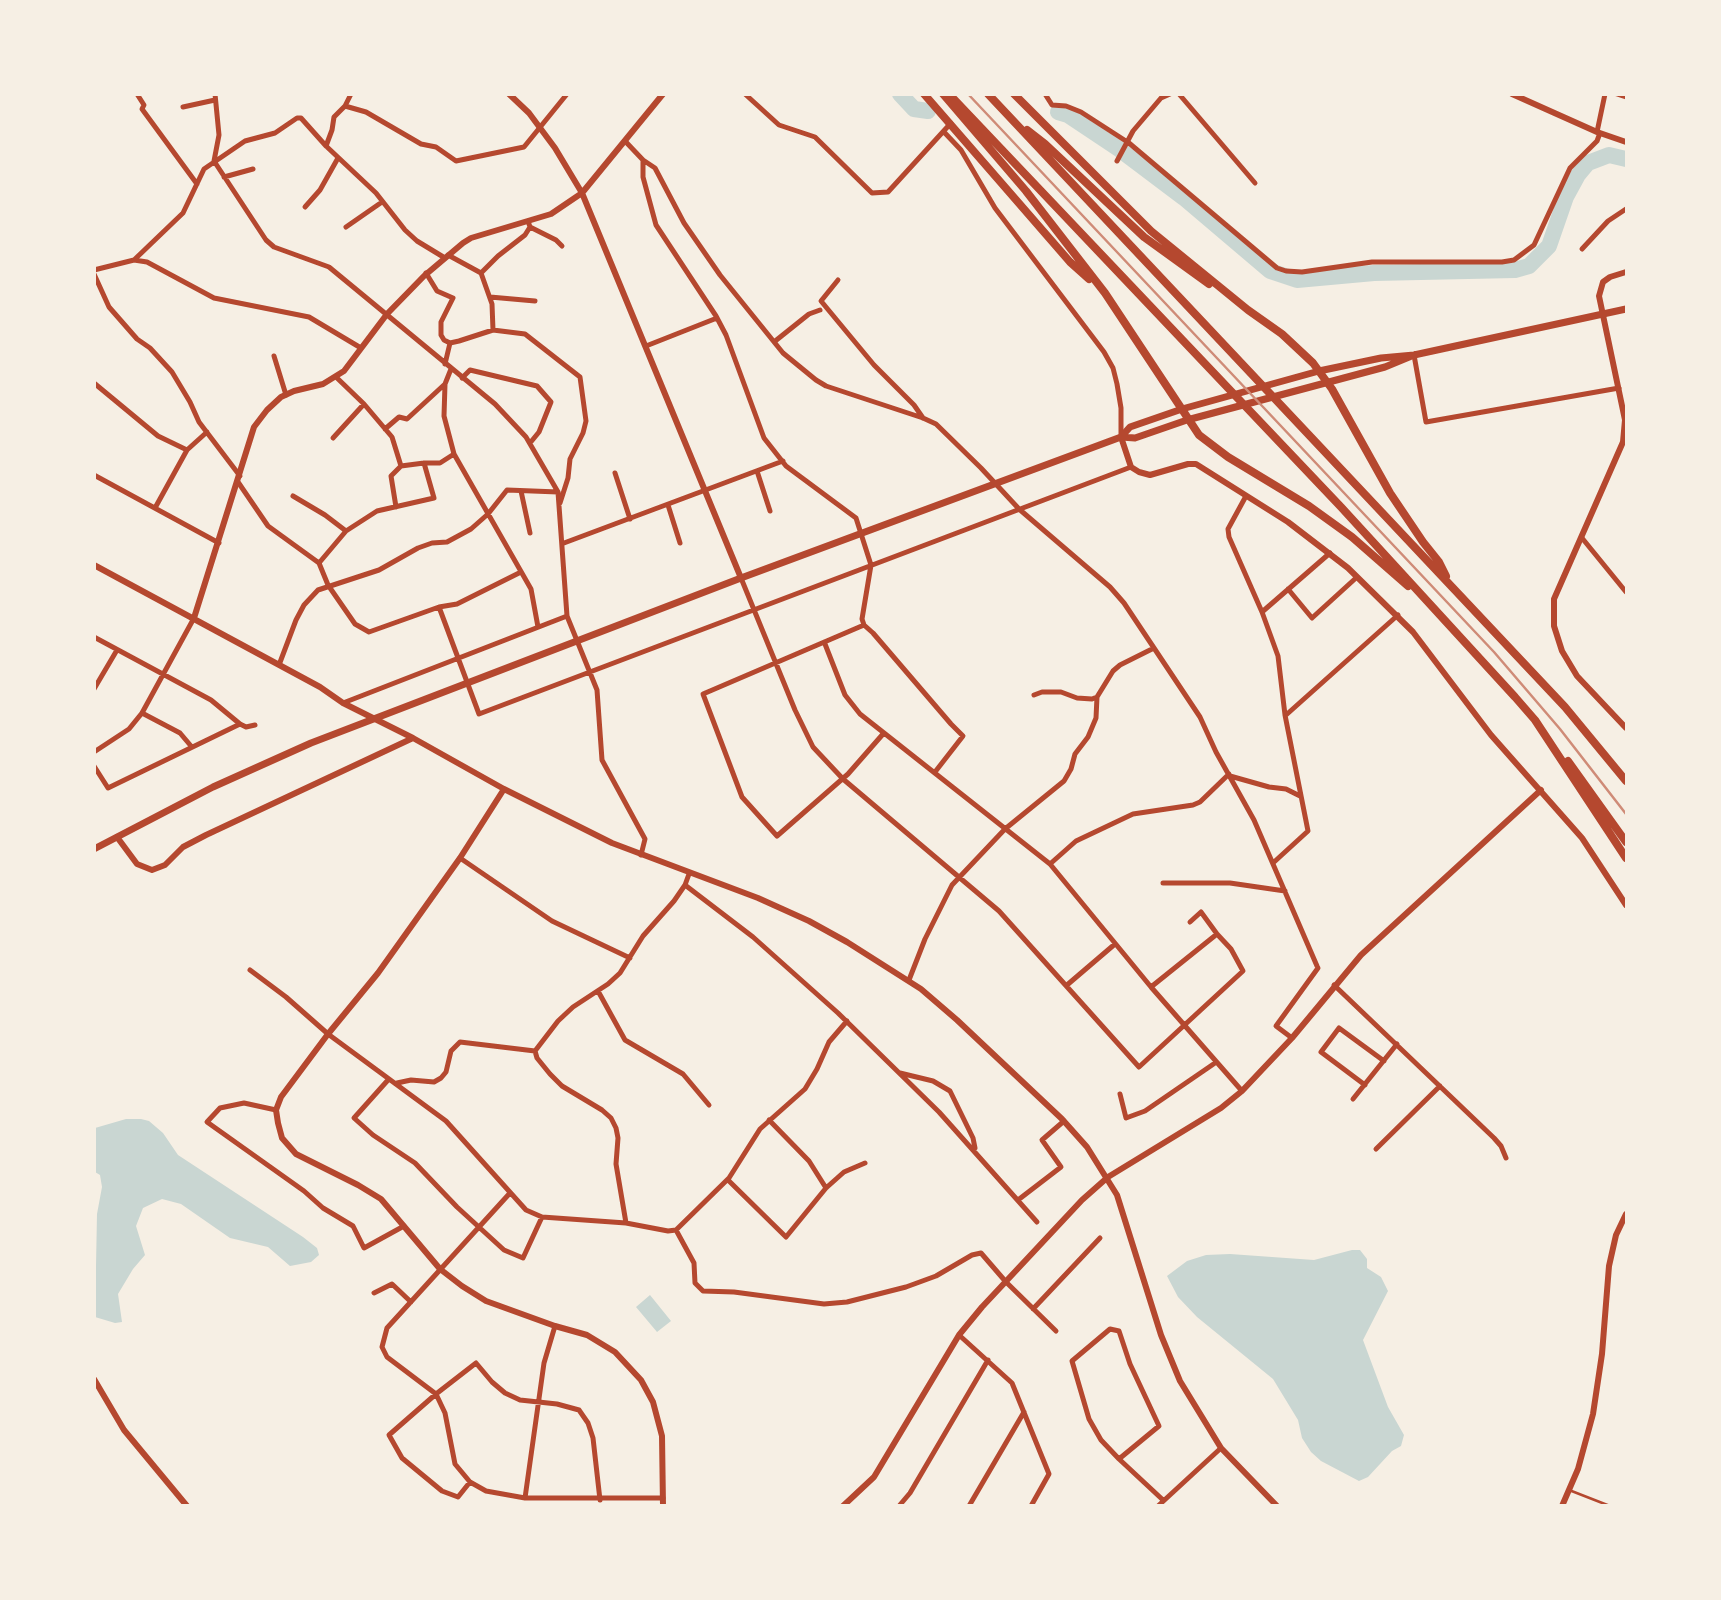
<!DOCTYPE html>
<style>
body{margin:0}
#map{position:relative;width:1721px;height:1600px;overflow:hidden;background:#f6efe4;font-family:"Nunito Sans",sans-serif}
canvas{display:block}
.frame{position:absolute;inset:0;border:96px solid #f6efe4;pointer-events:none}
</style>
<div id="map">
<canvas width="1721" height="1600"></canvas>
<div class="frame"></div>
</div>
<script>
const context = document.querySelector('canvas').getContext('2d');
context.lineJoin = 'round';
function fillPath(path, color) { context.fillStyle = color; context.fill(path, 'evenodd'); }
const poly = rows => new Path2D(rows.map(r => 'M' + r).join(''));
function stroke(path, color, width, dash) { context.strokeStyle = color; context.lineWidth = width; context.lineCap = dash ? 'butt' : 'round'; context.setLineDash(dash || []); context.stroke(path); }
const water = poly([
 [126,1119,141,1119,149,1121,163,1133,178,1155,303,1237,317,1248,319,1255,311,1262,290,1266,268,1247,230,1238,181,1204,162,1199,143,1208,136,1226,145,1255,133,1269,118,1294,122,1322,115,1323,95,1317,97,1214,102,1187,100,1175,95,1172,95,1128],
 [1352,1250,1360,1250,1367,1259,1367,1268,1381,1277,1388,1291,1363,1340,1388,1407,1404,1435,1401,1446,1392,1451,1368,1477,1359,1481,1321,1461,1311,1452,1302,1438,1298,1420,1273,1379,1197,1317,1178,1297,1167,1276,1187,1261,1206,1255,1230,1254,1314,1260],
 [650,1295,671,1321,657,1332,636,1307]
]);
const river = poly([
 [900,94,914,109,928,111],
 [1058,112,1068,115,1119,149,1184,198,1270,271,1297,280,1374,273,1515,270,1529,266,1549,246,1566,197,1578,175,1588,163,1609,155,1626,159]
]);
const service = poly([
 [1569,1490,1610,1506]
]);
const minor = poly([
 [137,94,144,105,142,109,197,184],
 [215,94,219,135,214,161,266,240,274,247,329,267,495,404,526,437,558,492],
 [351,94,345,106,366,112,421,144,436,147,456,161,524,147,567,94],
 [745,94,779,125,815,137,872,193,888,192,951,123],
 [1045,94,1052,105,1066,106,1081,112,1129,143,1277,268,1286,271,1302,272,1372,262,1502,262,1514,260,1534,245,1570,168,1597,141,1600,133],
 [1179,94,1255,183],
 [1617,94,1626,97],
 [345,106,334,117,332,130,326,146,376,193,405,230,417,241,445,258],
 [183,107,215,100],
 [944,132,961,150,995,208,1104,352,1113,368,1117,384,1121,408,1121,436],
 [1597,132,1605,94],
 [625,141,643,160,655,168,684,223,720,275,783,353,816,380,826,386,923,418,936,424,981,468,1019,509,1110,587,1124,603,1200,717,1216,752,1254,820,1317,966,1318,968,1276,1026,1292,1038],
 [643,160,643,177,656,225,716,316,726,335,764,438,786,466,856,518,871,565,862,619,864,625,873,633,951,724,963,736,935,772],
 [1117,161,1133,131,1161,98,1170,94],
 [224,177,253,169],
 [305,207,320,190,338,158],
 [346,227,382,202],
 [530,227,556,240,562,246],
 [1582,249,1608,221,1626,209],
 [448,255,481,273,492,304,493,330],
 [134,260,183,213,204,169,245,141,275,133,297,118,301,118,326,146],
 [94,270,134,260,147,262,214,298,309,317,361,348],
 [426,273,437,291,453,298,441,322,441,335,444,340,450,343,459,341,493,330,525,334,580,377,586,421,583,433,570,459,568,478,560,503],
 [481,273,498,256,525,235,530,227,528,221],
 [94,274,109,307,137,339,150,348,172,372,190,402,199,422,240,476],
 [838,280,821,301,874,365,914,405,923,418],
 [490,297,535,301],
 [774,342,809,314,820,310],
 [646,346,717,318],
 [1414,355,1426,422,1619,388],
 [274,356,286,395],
 [445,364,450,343],
 [451,369,445,384,444,416,454,454],
 [336,377,364,404,392,437,401,466],
 [462,378,470,370,537,386,551,402,539,432,530,443],
 [94,383,158,436,187,450],
 [385,429,399,417,407,419,445,384],
 [333,438,364,404],
 [757,471,770,511],
 [615,473,630,519],
 [94,475,219,543],
 [238,482,268,526,319,563],
 [521,491,530,533],
 [293,496,325,515,346,531],
 [1246,496,1228,529,1229,537,1262,612,1278,656,1285,715,1308,831,1273,863],
 [668,505,680,543],
 [396,507,391,476,401,466,424,463],
 [155,508,187,450,207,432],
 [1582,538,1626,592],
 [564,543,783,461],
 [521,572,457,604,439,607,369,632,355,624,328,585,319,563,346,531,377,511,434,498,424,463,440,463,454,454,531,589,538,627],
 [741,578,795,710,813,747,843,779,999,911,1139,1067,1243,971,1231,949,1217,934,1151,987],
 [1288,589,1312,618,1357,577],
 [439,607,479,714,1131,467],
 [1262,612,1330,553],
 [864,625,703,694,742,797,777,836,848,774,883,734],
 [94,637,211,700,240,724],
 [825,644,845,695,860,714,1050,864,1151,987,1242,1091],
 [279,665,296,620,304,605,318,590,379,570,418,548,432,543,447,542,471,529,488,514,507,490,558,492,567,616,597,690,602,760,645,839,641,855],
 [94,689,117,650],
 [1034,695,1042,692,1061,692,1077,698,1092,699,1097,697],
 [343,703,567,616],
 [142,713,180,733,191,746],
 [1286,715,1398,615],
 [94,752,129,729,142,713,194,618],
 [94,766,108,788,240,724,246,727,255,725],
 [1230,776,1269,787,1286,789,1300,796],
 [460,858,552,921,630,958],
 [1050,864,1076,841,1133,814,1193,805,1200,802,1229,774],
 [1163,883,1230,883,1285,891],
 [685,885,753,937,838,1013,939,1112,1037,1222],
 [1190,922,1201,912,1217,934],
 [250,970,286,997,328,1034,446,1121,526,1210,542,1217,626,1223,668,1231,676,1230,729,1178,760,1129,805,1089,817,1069,829,1042,847,1021],
 [909,980,925,939,952,885,1005,829,1064,781,1071,769,1075,754,1088,737,1096,718,1097,697,1113,671,1120,665,1154,648],
 [1067,985,1115,944],
 [1334,985,1494,1138,1501,1146,1506,1158],
 [598,991,625,1040,683,1074,709,1105],
 [900,1073,933,1081,950,1091,973,1138,975,1148],
 [388,1080,354,1118,373,1135,415,1163,457,1207,504,1250,523,1258,542,1217],
 [397,1083,411,1080,434,1082,441,1078,446,1072,451,1051,460,1042,535,1051],
 [1365,1085,1321,1052,1339,1028,1384,1061],
 [1120,1094,1126,1118,1145,1111,1215,1063],
 [1353,1099,1397,1044],
 [276,1110,244,1103,220,1108,207,1122,304,1191,323,1208,353,1226,364,1248,404,1226],
 [769,1120,809,1161,826,1188],
 [1376,1149,1440,1086],
 [728,1180,786,1237,826,1188,844,1172,865,1163],
 [510,1193,387,1328,382,1347,387,1357,436,1394,445,1413,455,1464,470,1482,486,1491,525,1498,663,1498],
 [1018,1200,1061,1167,1042,1140,1064,1121],
 [626,1223,616,1164,618,1138,616,1128,611,1118,602,1110,562,1086,550,1074,537,1058,535,1051,558,1021,573,1007,608,984,620,973,643,936,674,901,685,885,689,874],
 [676,1230,694,1263,695,1283,703,1291,734,1292,824,1304,847,1302,906,1287,936,1276,972,1255,981,1253,1006,1282,1056,1331],
 [374,1293,392,1284,411,1302],
 [1033,1309,1100,1238],
 [959,1335,1012,1383,1049,1474,1031,1506],
 [1119,1459,1159,1426,1130,1364,1119,1331,1110,1329,1072,1361,1089,1419,1101,1440,1119,1459,1163,1500],
 [470,1482,458,1497,442,1491,402,1458,389,1435,436,1394,476,1363,492,1382,505,1393,520,1400,557,1404,579,1410,588,1423,593,1438,600,1500],
 [525,1498,544,1363,555,1326],
 [899,1506,910,1493,988,1360],
 [969,1506,1024,1412],
 [1158,1506,1221,1448]
]);
const tertiary = poly([
 [509,94,529,113,555,148,582,193,741,578],
 [1512,94,1597,132,1626,142],
 [1626,272,1610,277,1603,282,1599,296,1625,420,1623,442,1554,599,1554,626,1562,651,1577,676,1626,728],
 [1121,437,1131,467,1139,472,1150,475,1188,464,1196,464,1288,522,1348,568,1413,632,1491,735,1582,838,1626,905],
 [94,565,320,687,343,703,413,738,504,789,612,843,758,898,809,921,847,942,921,989,957,1020,1062,1119,1087,1147,1117,1195,1161,1335,1180,1381,1221,1448,1277,1506],
 [194,618,254,427,267,410,281,397,294,391,323,384,344,371,387,314,424,276,463,243,471,238,551,214,582,193,663,94],
 [504,789,460,858,378,973,328,1034,281,1097,276,1110,278,1123,282,1138,296,1154,358,1185,381,1199,440,1269,462,1286,486,1301,555,1326,587,1335,615,1352,641,1380,653,1402,662,1436,663,1506],
 [117,837,137,864,152,870,165,865,183,847,206,835,413,738],
 [94,1379,124,1430,187,1506],
 [843,1506,874,1477,959,1335,982,1307,1082,1200,1108,1177,1221,1108,1242,1091,1292,1038,1361,955,1541,790],
 [1562,1506,1578,1469,1593,1414,1602,1354,1609,1266,1616,1235,1626,1214]
]);
const secondary = poly([
 [1121,437,1130,427,1182,409,1319,371,1381,358,1414,355,1626,309],
 [94,849,213,787,311,743,741,578,1121,437,1135,438,1187,420,1385,367,1414,355]
]);
const primary = poly([
 [924,94,1070,262,1089,279],
 [943,94,1026,191,1105,293,1199,435,1228,457,1309,506,1352,537,1408,586],
 [949,94,1341,507,1515,697,1535,720,1626,858],
 [988,94,1565,707,1626,781],
 [1014,94,1151,231,1248,310,1282,334,1313,363,1332,389,1390,493,1423,542,1439,562,1446,576],
 [1027,130,1045,144,1144,237,1209,284],
 [1568,761,1626,842]
]);
const rail = poly([
 [968,94,1494,652,1560,729,1626,814]
]);
fillPath(water, '#c9d6d2');
stroke(river, '#c9d6d2', 16);
stroke(service, '#b5482f', 2.5);
stroke(minor, '#b5482f', 5);
stroke(tertiary, '#b5482f', 6);
stroke(secondary, '#b5482f', 7);
stroke(primary, '#b5482f', 8);
stroke(rail, '#cf8b77', 2.5);
</script>
